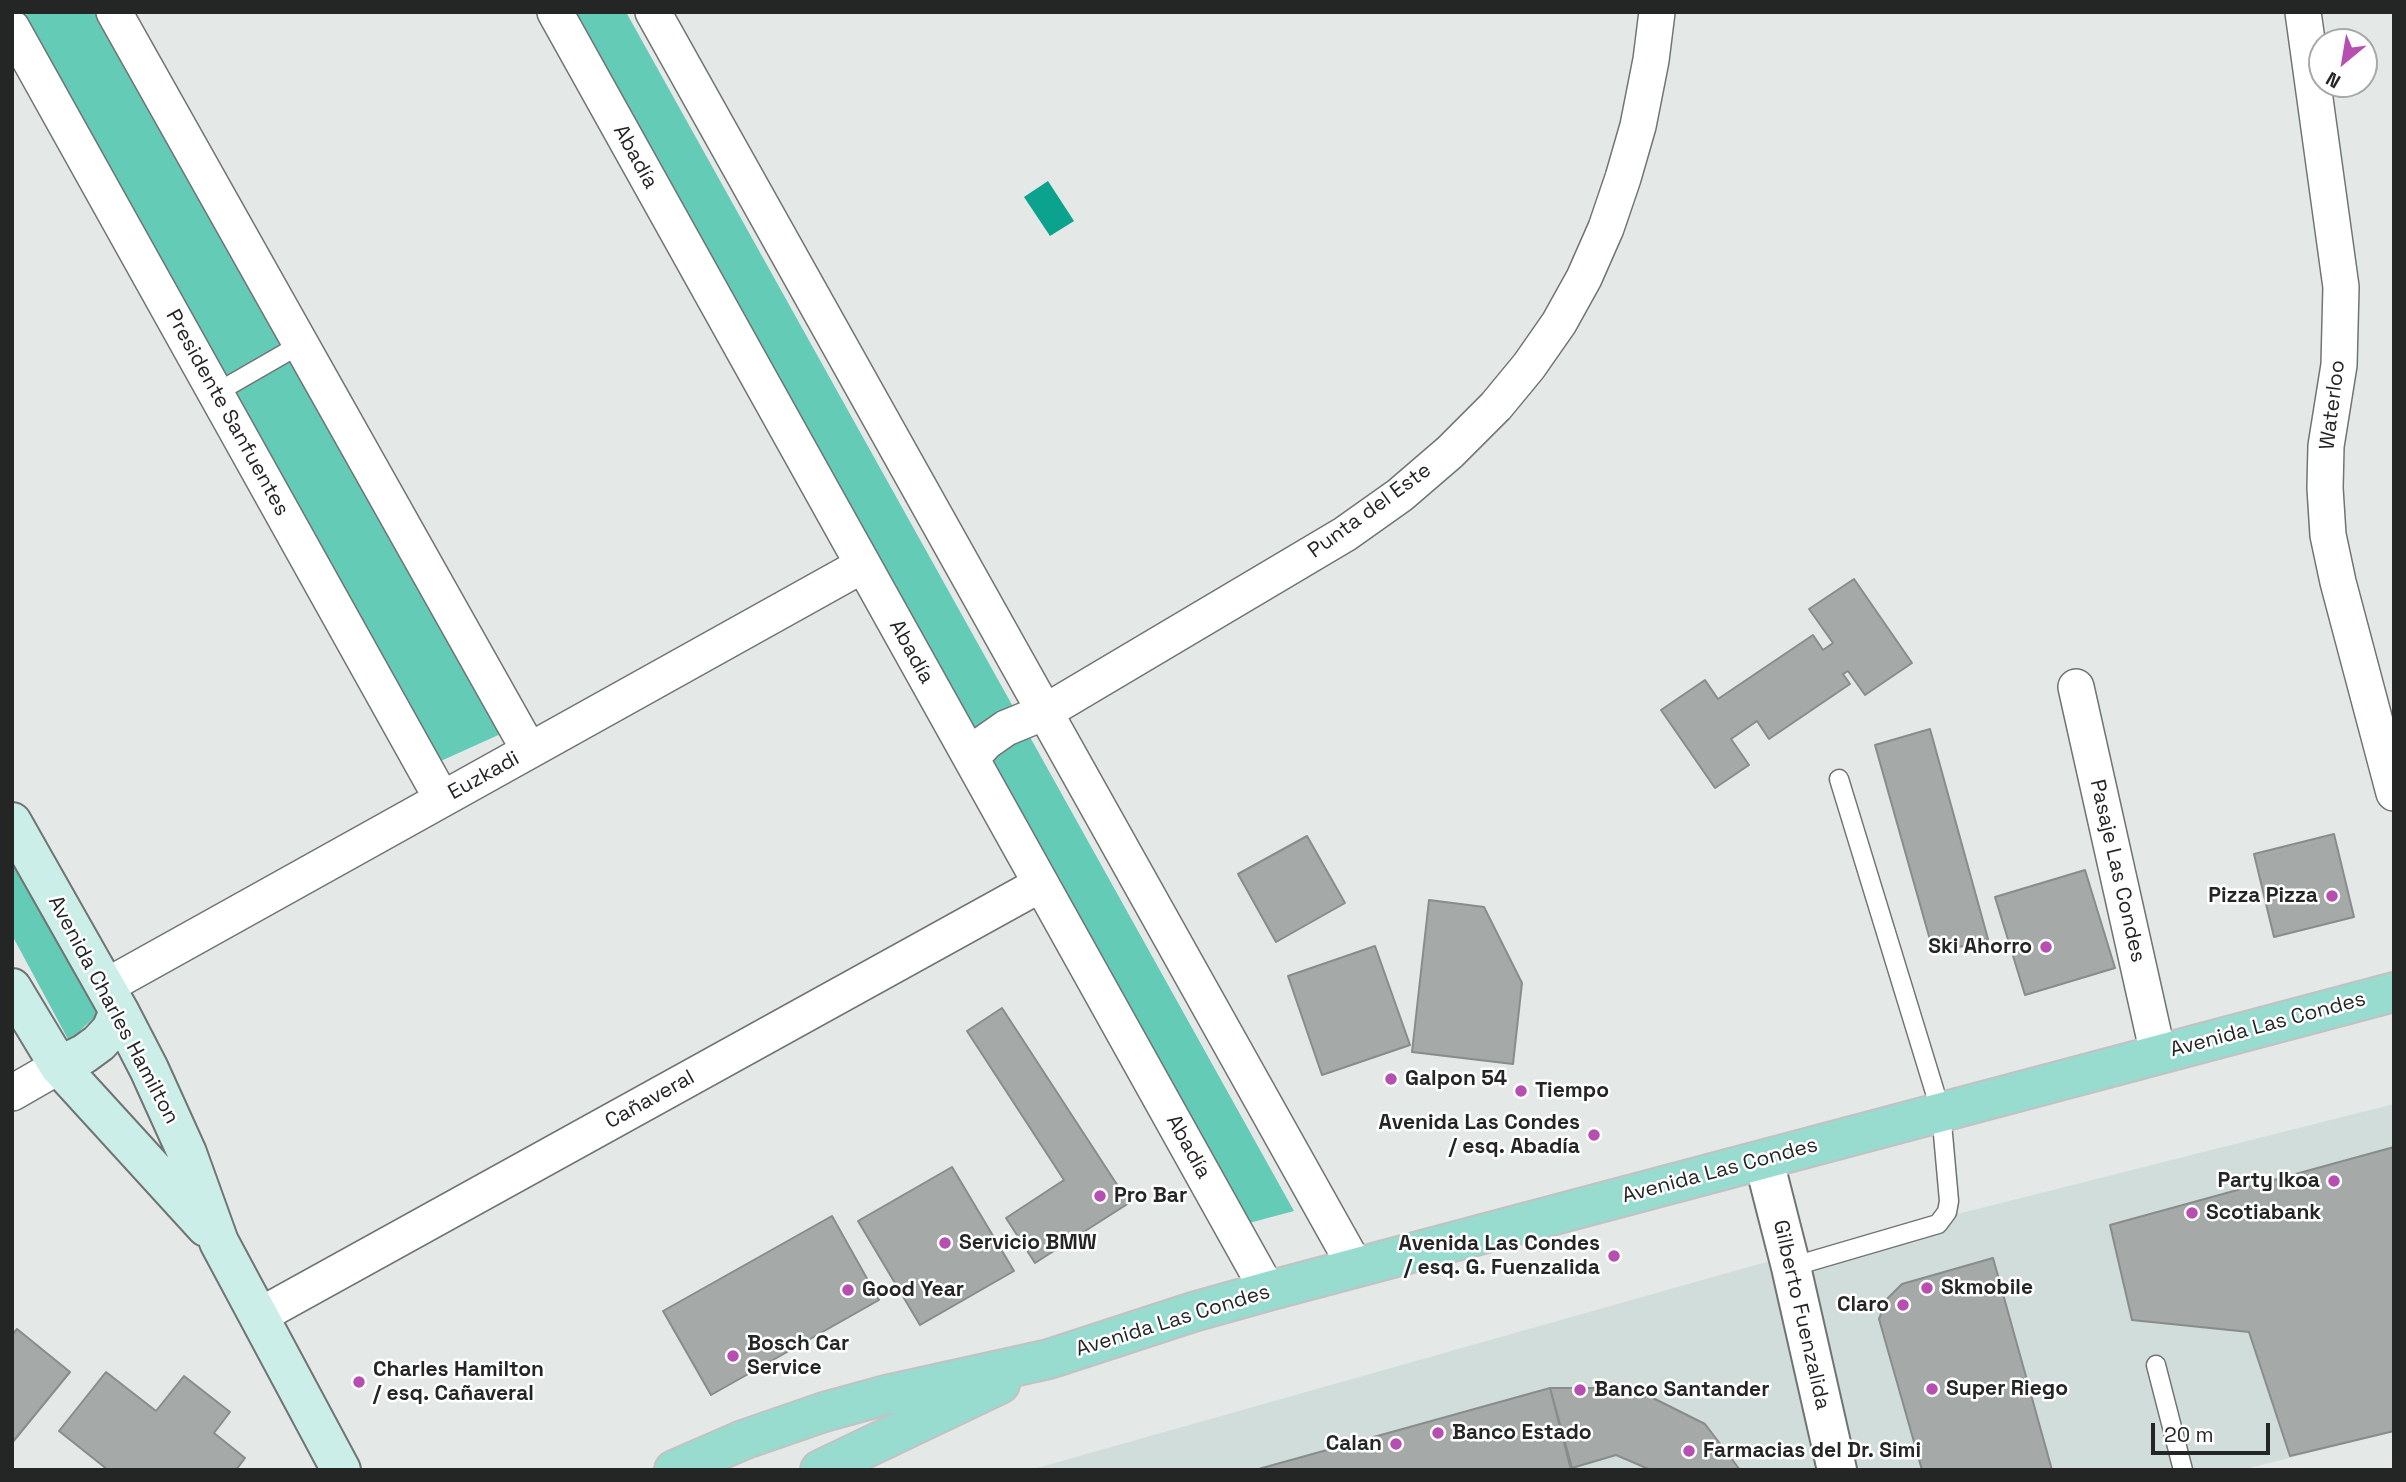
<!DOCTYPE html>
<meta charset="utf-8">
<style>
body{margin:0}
#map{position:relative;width:2406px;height:1482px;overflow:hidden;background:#e4e8e7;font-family:"Space Grotesk",sans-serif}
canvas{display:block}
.frame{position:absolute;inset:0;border:14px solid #242525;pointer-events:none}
.north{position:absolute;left:2308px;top:28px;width:70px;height:70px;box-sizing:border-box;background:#fff;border:2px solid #a7a8a8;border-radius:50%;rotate:210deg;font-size:19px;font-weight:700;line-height:28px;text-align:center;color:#242525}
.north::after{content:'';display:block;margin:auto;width:24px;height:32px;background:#b74fb1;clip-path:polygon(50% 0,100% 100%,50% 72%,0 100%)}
.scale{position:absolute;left:2151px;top:1423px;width:119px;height:32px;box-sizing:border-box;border:4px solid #242525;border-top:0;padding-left:9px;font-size:21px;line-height:24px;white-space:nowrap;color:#242525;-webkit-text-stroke:5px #fff;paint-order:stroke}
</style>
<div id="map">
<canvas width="2406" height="1482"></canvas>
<div class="frame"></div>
<div class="north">N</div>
<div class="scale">20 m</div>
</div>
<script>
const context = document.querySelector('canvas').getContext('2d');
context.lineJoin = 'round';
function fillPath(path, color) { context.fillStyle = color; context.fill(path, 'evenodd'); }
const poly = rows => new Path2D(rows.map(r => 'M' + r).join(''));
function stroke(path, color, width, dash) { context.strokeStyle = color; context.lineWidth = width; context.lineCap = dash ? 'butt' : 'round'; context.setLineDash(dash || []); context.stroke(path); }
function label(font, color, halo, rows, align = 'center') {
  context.font = font + ' "Space Grotesk",sans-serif'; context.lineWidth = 5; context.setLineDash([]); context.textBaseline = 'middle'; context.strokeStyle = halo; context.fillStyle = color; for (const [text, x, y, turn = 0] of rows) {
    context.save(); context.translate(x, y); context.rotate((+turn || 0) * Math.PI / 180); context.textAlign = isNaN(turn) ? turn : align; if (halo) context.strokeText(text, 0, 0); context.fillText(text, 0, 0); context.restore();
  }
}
const built = poly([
 [2394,1104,2394,1432,2241,1470,1030,1470,1759,1264]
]);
const green = poly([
 [12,12,103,12,505,732,432,765],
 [573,12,626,12,1294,1211,1249,1223],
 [12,851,102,1010,69,1041,12,935]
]);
const water = poly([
 [1048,181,1074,221,1050,236,1024,197]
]);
const building = poly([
 [1854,579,1912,663,1865,695,1848,671,1843,674,1850,684,1769,739,1757,721,1731,739,1749,765,1715,788,1661,710,1705,680,1718,699,1813,635,1823,650,1833,643,1809,609,1854,579],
 [1930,729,1988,939,1934,954,1875,745,1930,729],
 [2334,834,2354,917,2274,937,2254,854,2334,834],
 [1307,836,1345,903,1276,942,1238,874,1307,836],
 [2085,870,2115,968,2025,995,1995,897,2085,870],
 [1429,900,1484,907,1522,983,1513,1064,1412,1052,1429,900],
 [1375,946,1410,1045,1322,1075,1288,976,1375,946],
 [1002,1008,1129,1203,1035,1263,1006,1218,1064,1180,967,1031,1002,1008],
 [2394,1147,2394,1431,2290,1456,2249,1332,2132,1320,2110,1225,2394,1147],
 [952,1167,1014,1271,920,1325,858,1221,952,1167],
 [832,1216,879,1300,711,1395,663,1311,832,1216],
 [1993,1258,2052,1470,1922,1470,1879,1319,1886,1300,1902,1284,1993,1258],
 [17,1329,70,1372,12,1443,12,1335,17,1329],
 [106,1372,156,1411,184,1376,230,1412,214,1433,245,1458,236,1470,108,1470,59,1431,106,1372],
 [1550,1388,1614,1388,1641,1392,1705,1424,1740,1470,1651,1470,1616,1455,1572,1468,1550,1388],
 [1550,1388,1571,1470,1255,1470,1550,1388]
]);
const service = poly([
 [216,393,301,344],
 [1791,1267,1938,1224,1947,1212,1949,1201,1941,1112,1839,779],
 [2156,1365,2183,1470]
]);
const minor = poly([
 [114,12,529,750],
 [555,12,1268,1291],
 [653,12,1356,1268],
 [2303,12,2341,287,2339,365,2326,446,2325,488,2328,535,2338,582,2394,793],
 [12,28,442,799],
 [2076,687,2158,1054],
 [971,758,986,742,1006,728,1045,712,1345,534,1400,495,1450,452,1496,406,1529,366,1559,323,1584,278,1606,228,1623,178,1638,126,1651,60,1657,12],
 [105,987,863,565],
 [12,1093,59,1066],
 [259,1316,1041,884]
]);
const tertiary = poly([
 [1764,1161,1791,1267,1837,1470]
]);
const secondary = poly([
 [12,822,119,1011,149,1069,187,1153,219,1242,341,1470],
 [12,988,59,1066,206,1227],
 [59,1066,84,1054,99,1043,111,1030,119,1011]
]);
const primary = poly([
 [674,1470,743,1440,824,1412,886,1395,1049,1359,1193,1312,1268,1291,2394,992],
 [820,1470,1000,1384]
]);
const markers = [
 [2332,896,7,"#b74fb1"],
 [2046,947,7,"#b74fb1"],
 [1391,1079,7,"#b74fb1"],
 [1521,1091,7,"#b74fb1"],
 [1594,1135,7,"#b74fb1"],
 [2334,1181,7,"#b74fb1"],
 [1100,1196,7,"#b74fb1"],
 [2192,1213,7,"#b74fb1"],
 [945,1243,7,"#b74fb1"],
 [1614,1256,7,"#b74fb1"],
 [1927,1288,7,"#b74fb1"],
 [848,1290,7,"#b74fb1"],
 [1903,1305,7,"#b74fb1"],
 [733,1356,7,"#b74fb1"],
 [359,1382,7,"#b74fb1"],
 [1932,1389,7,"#b74fb1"],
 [1580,1390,7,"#b74fb1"],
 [1438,1433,7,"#b74fb1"],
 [1396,1444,7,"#b74fb1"],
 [1689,1451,7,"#b74fb1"]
];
const streetNames = [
 ["Abadía",635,157,61],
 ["Waterloo",2333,405,-83],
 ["Presidente Sanfuentes",227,413,61],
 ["Punta del Este",1370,511,-36],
 ["Abadía",911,652,61],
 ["Euzkadi",484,776,-29],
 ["Pasaje Las Condes",2117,871,77],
 ["Avenida Charles Hamilton",113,1010,62],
 ["Avenida Las Condes",2268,1025,-15],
 ["Cañaveral",650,1100,-29],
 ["Abadía",1188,1147,61],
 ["Avenida Las Condes",1720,1171,-15],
 ["Gilberto Fuenzalida",1801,1315,77],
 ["Avenida Las Condes",1173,1321,-17]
];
const poiNames = [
 ["Pizza Pizza",2318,896,"right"],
 ["Ski Ahorro",2032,947,"right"],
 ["Galpon 54",1405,1079],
 ["Tiempo",1535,1091],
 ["Avenida Las Condes",1580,1123,"right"],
 ["/ esq. Abadía",1580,1147,"right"],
 ["Party Ikoa",2320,1181,"right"],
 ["Pro Bar",1114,1196],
 ["Scotiabank",2206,1213],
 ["Servicio BMW",959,1243],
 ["Avenida Las Condes",1600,1244,"right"],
 ["/ esq. G. Fuenzalida",1600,1268,"right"],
 ["Skmobile",1941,1288],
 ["Good Year",862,1290],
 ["Claro",1889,1305,"right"],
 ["Bosch Car",747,1344],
 ["Service",747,1368],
 ["Charles Hamilton",373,1370],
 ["/ esq. Cañaveral",373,1394],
 ["Super Riego",1946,1389],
 ["Banco Santander",1594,1390],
 ["Banco Estado",1452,1433],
 ["Calan",1382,1444,"right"],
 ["Farmacias del Dr. Simi",1703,1451]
];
fillPath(built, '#d0ddda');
fillPath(green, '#64cbb7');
fillPath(water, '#0ba28e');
fillPath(building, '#a5a9a8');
stroke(building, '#888c8b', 2);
stroke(service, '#707473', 21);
stroke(minor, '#707473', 38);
stroke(tertiary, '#707473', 42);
stroke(secondary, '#707473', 42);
stroke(primary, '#c2c2c2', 42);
stroke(service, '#fff', 18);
stroke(minor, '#fff', 35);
stroke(tertiary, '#fff', 38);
stroke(secondary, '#cceee8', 38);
stroke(primary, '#98dcd0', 38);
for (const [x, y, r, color] of markers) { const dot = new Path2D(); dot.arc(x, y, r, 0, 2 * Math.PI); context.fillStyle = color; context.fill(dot); stroke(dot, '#fff', 2.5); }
label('21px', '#242525', '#fff', streetNames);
label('bold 21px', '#242525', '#fff', poiNames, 'left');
</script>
